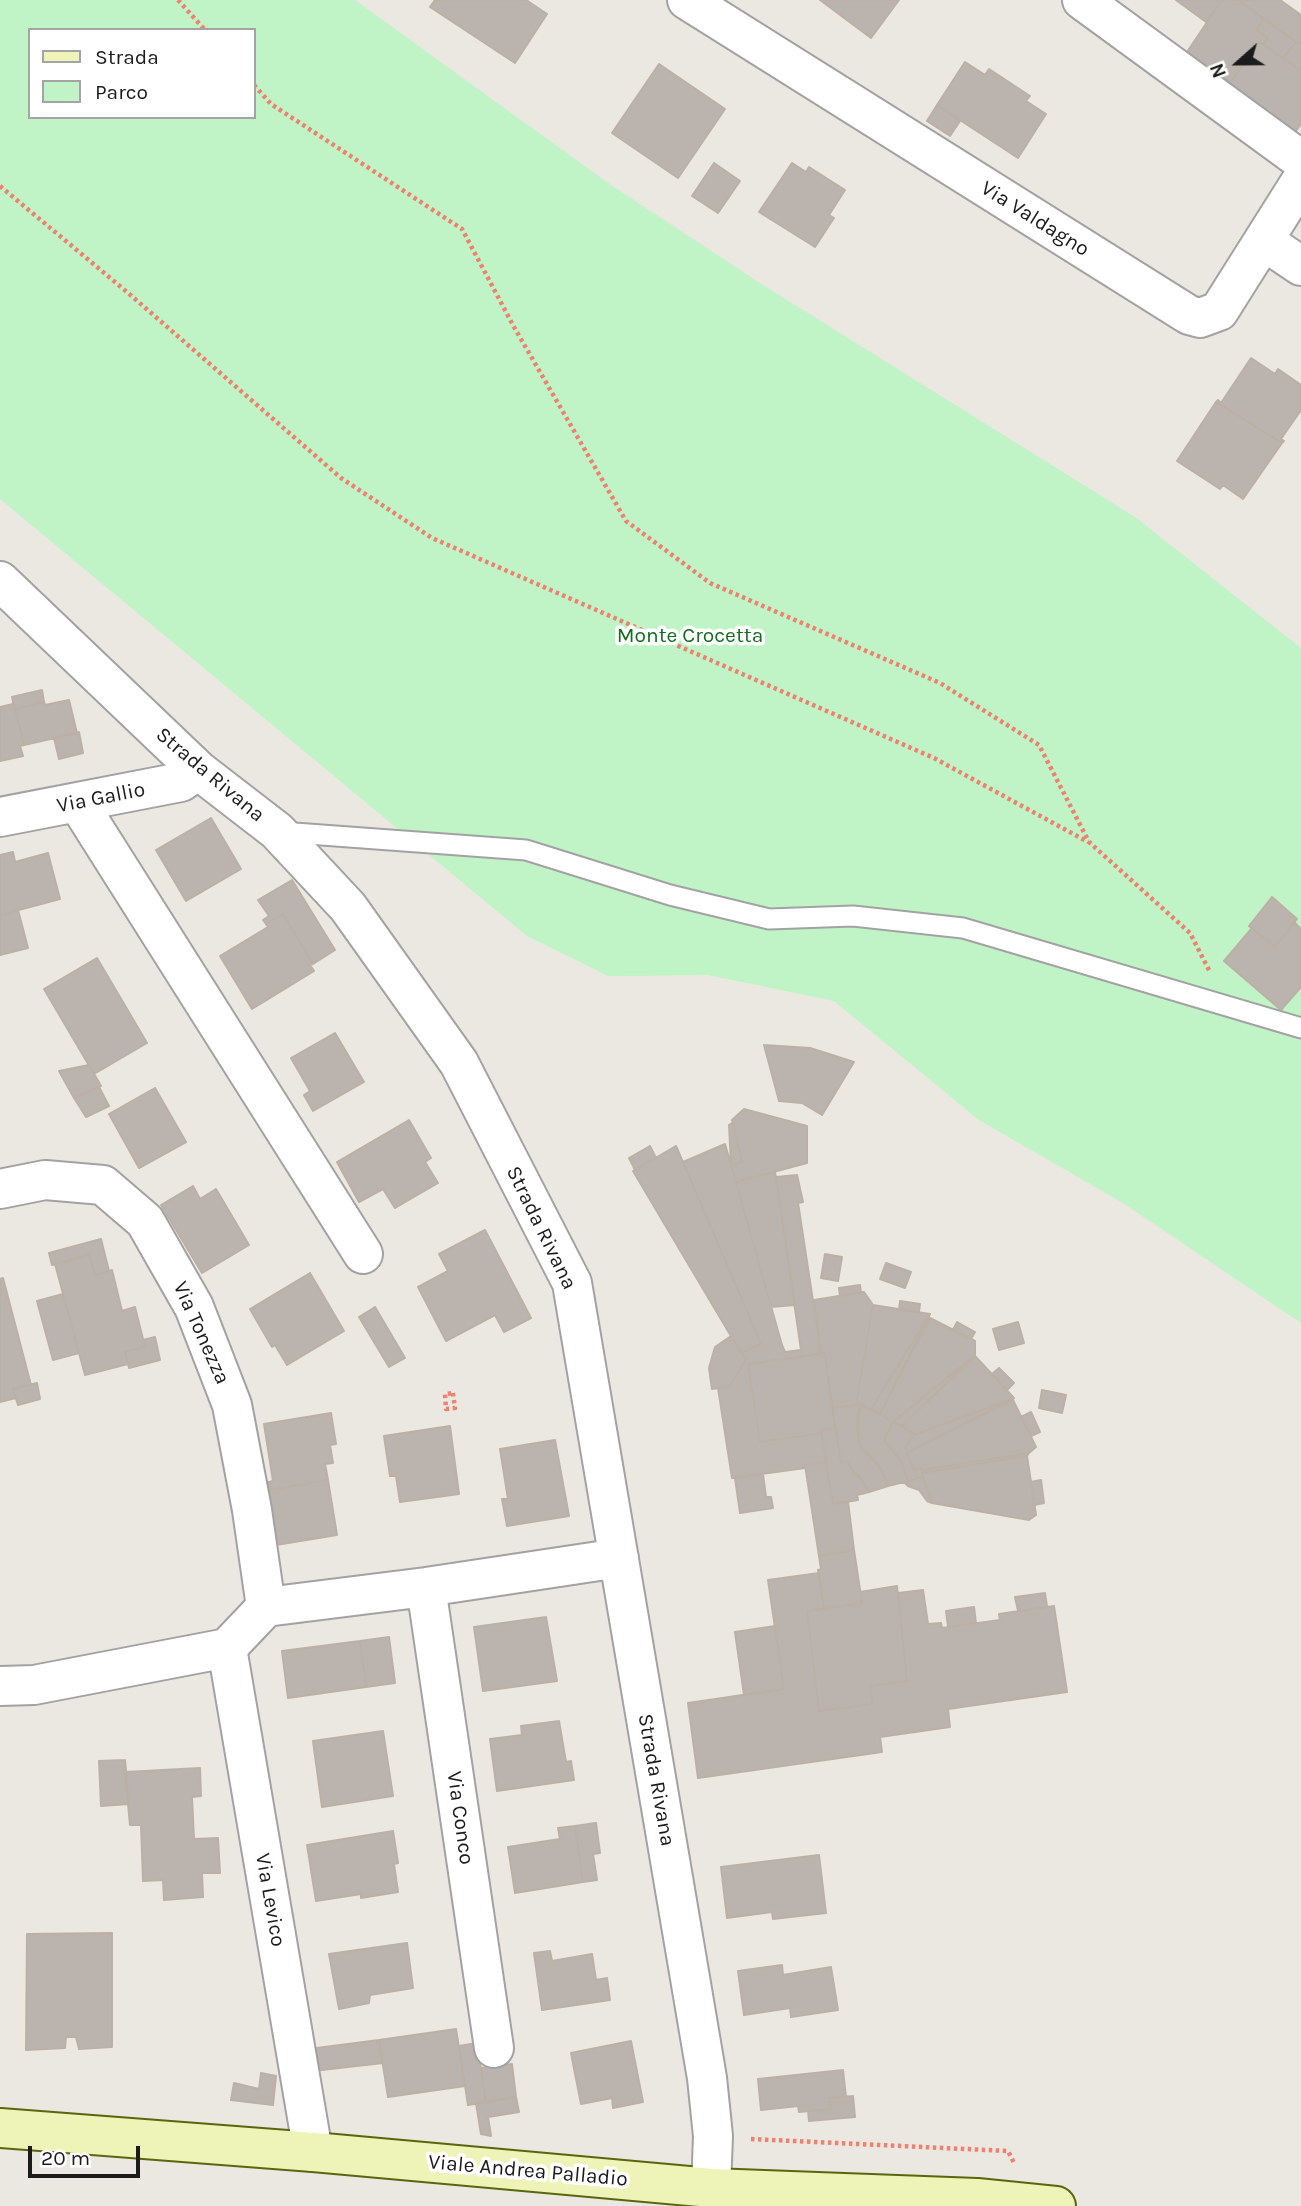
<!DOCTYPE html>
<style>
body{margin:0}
#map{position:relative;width:1301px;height:2206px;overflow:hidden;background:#ebe8e1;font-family:Karla,sans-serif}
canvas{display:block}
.legend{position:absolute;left:28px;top:28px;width:228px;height:91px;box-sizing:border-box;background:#fff;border:2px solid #a4a4a4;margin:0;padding:9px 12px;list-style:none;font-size:21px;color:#1b1b1b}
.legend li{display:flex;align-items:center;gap:14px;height:35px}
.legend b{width:35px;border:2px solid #a4a4a4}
.north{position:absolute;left:1203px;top:28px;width:70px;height:70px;-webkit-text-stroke:5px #fff;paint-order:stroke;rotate:249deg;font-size:19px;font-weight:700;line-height:28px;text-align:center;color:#1b1b1b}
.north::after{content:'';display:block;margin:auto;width:24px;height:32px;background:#1b1b1b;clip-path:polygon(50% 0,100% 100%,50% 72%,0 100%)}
.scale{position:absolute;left:28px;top:2146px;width:112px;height:32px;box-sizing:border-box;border:4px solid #1b1b1b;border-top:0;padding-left:9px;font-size:21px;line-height:24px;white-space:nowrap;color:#1b1b1b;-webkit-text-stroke:5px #fff;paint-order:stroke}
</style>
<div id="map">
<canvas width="1301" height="2206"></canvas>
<ul class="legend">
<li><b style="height:9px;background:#eef3b7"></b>Strada</li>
<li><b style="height:19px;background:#c0f3c6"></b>Parco</li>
</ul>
<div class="north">N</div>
<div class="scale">20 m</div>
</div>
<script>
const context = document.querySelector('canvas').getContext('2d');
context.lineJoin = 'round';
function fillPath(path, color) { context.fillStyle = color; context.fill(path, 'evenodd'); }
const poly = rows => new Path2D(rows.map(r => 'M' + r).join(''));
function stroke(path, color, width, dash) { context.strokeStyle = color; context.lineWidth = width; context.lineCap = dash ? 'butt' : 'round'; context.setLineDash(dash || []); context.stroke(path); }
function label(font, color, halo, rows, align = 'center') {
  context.font = font + ' Karla,sans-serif'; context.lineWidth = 7; context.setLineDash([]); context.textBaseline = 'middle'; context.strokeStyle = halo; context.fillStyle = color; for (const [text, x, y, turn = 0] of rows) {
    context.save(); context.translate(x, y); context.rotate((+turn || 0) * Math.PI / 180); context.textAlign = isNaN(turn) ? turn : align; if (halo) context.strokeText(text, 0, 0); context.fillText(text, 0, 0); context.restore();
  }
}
const park = poly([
 [0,0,355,0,611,185,763,285,1135,517,1301,648,1301,1323,1123,1203,979,1120,834,1001,708,975,608,976,527,936,0,499],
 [30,30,254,30,254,117,30,117]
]);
const building = poly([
 [435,0,526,0,547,14,515,63,430,7,435,0],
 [820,0,899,0,871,38,820,0],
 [1176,0,1222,0,1206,22,1176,0],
 [1222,0,1238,0,1264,19,1256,30,1268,38,1263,44,1260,42,1231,82,1223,77,1216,87,1181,61,1222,0],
 [1238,0,1280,0,1301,15,1301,45,1238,0],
 [1264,19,1296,42,1283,58,1263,44,1268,38,1256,30,1264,19],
 [1260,42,1301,71,1301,124,1289,140,1223,92,1260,42],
 [1296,42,1301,45,1301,71,1283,58,1296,42],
 [965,62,985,75,989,69,1030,96,1026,101,1046,114,1018,158,937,105,965,62],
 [659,64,725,109,678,178,612,133,659,64],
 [937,105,960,121,950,136,927,121,937,105],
 [714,163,740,181,718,213,692,196,714,163],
 [792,163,806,172,809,167,845,190,829,215,834,218,815,247,759,212,792,163],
 [1251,358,1275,374,1278,369,1301,385,1301,410,1281,439,1284,441,1282,443,1216,402,1218,400,1221,403,1251,358],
 [1216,402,1282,443,1243,499,1223,485,1220,489,1177,461,1216,402],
 [42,690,44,702,15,709,12,697,42,690],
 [69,700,77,733,24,745,15,709,44,702,45,705,69,700],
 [13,701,24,745,20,746,23,756,0,761,0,707,13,704,13,701],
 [79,732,83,753,59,759,54,738,79,732],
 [211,818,241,869,186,901,156,850,211,818],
 [13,852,15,862,48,853,60,899,0,915,0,855,13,852],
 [292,880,335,950,313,964,283,914,266,924,263,920,269,916,258,900,292,880],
 [1272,897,1297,919,1275,947,1249,926,1272,897],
 [18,910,28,948,0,955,0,915,18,910],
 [283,914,313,964,310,965,314,971,252,1009,220,956,268,927,266,924,283,914],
 [1294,922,1301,929,1301,987,1281,1010,1224,961,1252,928,1275,947,1294,922],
 [97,958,147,1043,94,1074,44,989,97,958],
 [335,1033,364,1082,313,1111,304,1095,310,1091,291,1058,335,1033],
 [764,1045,810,1048,854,1062,822,1115,802,1103,779,1101,764,1045],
 [89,1065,101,1086,74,1098,59,1071,89,1065],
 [99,1087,109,1106,86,1117,74,1098,99,1087],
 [155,1088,186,1142,139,1168,109,1114,155,1088],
 [744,1109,807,1126,807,1163,736,1182,731,1166,742,1162,732,1120,744,1109],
 [409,1120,431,1158,425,1162,438,1183,395,1208,383,1189,359,1202,337,1162,409,1120],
 [733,1123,742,1162,731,1166,729,1125,733,1123],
 [725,1144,782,1345,785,1352,801,1350,802,1357,748,1364,760,1442,822,1433,826,1462,805,1465,805,1468,732,1478,718,1388,729,1387,746,1359,741,1353,761,1344,683,1162,725,1144],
 [650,1146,656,1158,635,1170,629,1158,650,1146],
 [676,1146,761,1344,741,1353,633,1171,676,1146],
 [775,1172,795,1305,771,1307,736,1182,775,1172],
 [797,1175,803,1202,798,1203,821,1353,802,1357,776,1177,797,1175],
 [193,1186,200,1199,216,1189,249,1245,202,1273,161,1205,193,1186],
 [485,1230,531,1318,504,1332,495,1315,446,1341,418,1287,448,1271,439,1254,485,1230],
 [101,1239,109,1271,95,1275,89,1255,52,1265,49,1253,101,1239],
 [825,1254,842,1257,838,1281,821,1278,825,1254],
 [89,1255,95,1275,112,1270,122,1311,135,1307,145,1347,125,1352,128,1364,85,1375,55,1264,89,1255],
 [886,1263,911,1272,905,1288,880,1279,886,1263],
 [310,1273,344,1331,287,1365,275,1345,272,1347,250,1309,310,1273],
 [3,1278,31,1385,13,1389,16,1398,0,1402,0,1279,3,1278],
 [860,1285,861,1293,840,1296,839,1288,860,1285],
 [864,1292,873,1305,856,1405,832,1408,825,1353,821,1353,814,1300,864,1292],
 [63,1294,79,1353,53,1360,37,1301,63,1294],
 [900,1301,920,1304,919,1312,899,1310,900,1301],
 [873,1305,930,1314,871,1409,856,1405,873,1305],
 [375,1307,405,1358,389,1367,359,1317,375,1307],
 [930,1314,880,1414,871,1409,930,1314],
 [930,1318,975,1341,975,1355,893,1422,880,1414,930,1318],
 [957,1322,975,1332,971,1339,953,1330,957,1322],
 [1018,1322,1024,1343,999,1350,993,1329,1018,1322],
 [731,1336,746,1359,729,1387,712,1389,709,1368,715,1347,731,1336],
 [155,1337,160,1360,129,1368,125,1352,145,1347,143,1340,155,1337],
 [825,1353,835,1428,821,1430,822,1433,760,1442,748,1364,825,1353],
 [975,1355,902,1426,893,1422,975,1355],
 [975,1356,1014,1398,914,1435,902,1426,975,1356],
 [999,1368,1014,1383,1007,1390,992,1374,999,1368],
 [37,1383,40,1399,18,1405,13,1389,37,1383],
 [1042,1390,1066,1395,1062,1413,1039,1408,1042,1390],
 [1014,1398,907,1453,905,1448,914,1435,1014,1398],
 [1013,1400,1036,1447,1029,1453,922,1470,922,1468,913,1469,907,1453,1013,1400],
 [861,1404,857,1419,859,1441,861,1447,883,1471,888,1486,869,1492,863,1481,852,1470,848,1462,841,1463,832,1408,861,1404],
 [861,1404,893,1422,884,1440,900,1459,908,1481,888,1486,878,1464,861,1447,857,1431,861,1404],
 [1031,1412,1040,1432,1031,1436,1021,1417,1031,1412],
 [331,1413,336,1444,330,1445,333,1463,325,1464,328,1480,270,1490,269,1482,273,1481,264,1424,331,1413],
 [893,1422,914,1433,905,1448,913,1469,922,1468,923,1477,908,1481,900,1459,885,1442,885,1438,893,1422],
 [450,1426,459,1494,400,1502,396,1476,390,1476,384,1436,450,1426],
 [836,1428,841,1463,848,1462,852,1470,863,1481,869,1492,857,1495,858,1500,833,1504,821,1430,836,1428],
 [555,1440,569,1516,507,1526,502,1499,508,1499,500,1449,555,1440],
 [1029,1453,1027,1456,922,1473,922,1470,1029,1453],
 [1027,1456,1036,1515,1029,1520,932,1503,922,1473,1027,1456],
 [826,1462,833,1504,848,1501,854,1550,819,1556,805,1465,826,1462],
 [922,1473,932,1503,927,1501,919,1490,908,1486,904,1482,923,1477,922,1473],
 [763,1474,766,1497,771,1497,773,1508,740,1513,735,1478,763,1474],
 [328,1480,337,1535,276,1545,266,1482,269,1482,270,1490,328,1480],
 [1041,1480,1044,1503,1034,1505,1031,1482,1041,1480],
 [854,1550,862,1603,824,1609,818,1570,821,1569,819,1556,854,1550],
 [819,1573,824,1609,807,1611,819,1711,872,1704,871,1686,907,1681,898,1593,923,1590,928,1624,941,1623,942,1628,1000,1620,999,1614,1054,1606,1067,1692,948,1709,950,1727,880,1737,882,1752,698,1778,688,1703,784,1689,768,1580,819,1573],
 [897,1586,907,1681,871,1686,872,1704,819,1711,807,1611,862,1603,860,1592,897,1586],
 [1045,1593,1047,1607,1018,1611,1015,1597,1045,1593],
 [974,1607,976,1623,948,1627,946,1611,974,1607],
 [546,1617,557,1681,483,1691,474,1627,546,1617],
 [775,1626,784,1689,744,1695,735,1632,775,1626],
 [389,1637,395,1683,366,1687,360,1641,389,1637],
 [360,1641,366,1687,288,1698,282,1651,360,1641],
 [559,1721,566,1762,571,1761,574,1780,497,1791,490,1739,522,1735,521,1726,559,1721],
 [383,1731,393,1796,322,1807,313,1741,383,1731],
 [125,1760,129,1804,101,1806,99,1761,125,1760],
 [200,1768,201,1796,192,1797,194,1839,218,1838,220,1873,202,1873,203,1897,164,1900,163,1880,143,1881,141,1825,130,1825,125,1772,200,1768],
 [596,1823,600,1853,593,1854,597,1880,583,1882,575,1826,596,1823],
 [575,1826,583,1882,515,1893,508,1847,560,1839,558,1828,575,1826],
 [393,1831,398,1863,394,1864,398,1892,361,1898,361,1894,316,1901,307,1845,393,1831],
 [819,1855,826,1913,773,1919,772,1912,727,1918,721,1867,819,1855],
 [112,1933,112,2047,79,2049,76,2037,66,2037,65,2048,26,2050,27,1934,112,1933],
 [407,1943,413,1988,370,1995,369,2003,339,2009,329,1954,407,1943],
 [550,1951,552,1961,592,1954,596,1980,607,1978,610,2000,542,2010,534,1953,550,1951],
 [782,1965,783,1975,831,1967,838,2010,791,2017,790,2008,744,2015,738,1971,782,1965],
 [456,2029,465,2086,388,2097,379,2040,456,2029],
 [379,2040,383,2063,313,2071,309,2049,379,2040],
 [631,2041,643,2102,613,2108,612,2098,581,2104,571,2053,631,2041],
 [477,2043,486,2102,468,2105,459,2046,477,2043],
 [512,2064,516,2097,486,2102,481,2068,512,2064],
 [843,2070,846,2097,829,2098,831,2109,799,2112,798,2106,761,2110,758,2079,843,2070],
 [261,2073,276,2076,273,2105,231,2100,234,2083,259,2089,261,2073],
 [853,2096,855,2117,809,2121,808,2111,831,2109,829,2098,853,2096],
 [516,2097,519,2112,488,2117,491,2136,481,2134,476,2103,516,2097]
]);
const path = poly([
 [178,0,205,30],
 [254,85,271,104,462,229,514,327,626,521,710,583,940,683,1039,745,1089,842,1190,933,1210,972],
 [0,186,127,292,341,478,432,538,934,758,1088,842],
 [453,1393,455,1408,446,1409,445,1394,453,1393],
 [751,2139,1008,2151,1014,2163]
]);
const service = poly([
 [281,832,526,850,670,895,769,919,853,916,963,928,1301,1028]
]);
const minor = poly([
 [687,0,1189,315,1200,318,1219,311,1301,181],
 [1082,0,1301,160],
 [1264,241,1301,266],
 [0,581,198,770,277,831,348,907,459,1063,572,1283,707,2078,713,2136,711,2188],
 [78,803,363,1254],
 [0,817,181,782,198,770],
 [0,1189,45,1180,103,1185,145,1221,194,1307,232,1405,252,1510,266,1607],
 [426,1587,494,2048],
 [227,1648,313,2152],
 [227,1648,266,1607,426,1587,619,1558],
 [0,1686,34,1685,227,1648]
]);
const secondary = poly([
 [0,2128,313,2152,711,2188,977,2198,1056,2206]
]);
const streetNames = [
 ["Via Valdagno",1035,219,32],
 ["Strada Rivana",210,775,40],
 ["Via Gallio",101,798,-11],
 ["Strada Rivana",541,1228,64],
 ["Via Tonezza",201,1333,66],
 ["Strada Rivana",656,1780,80],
 ["Via Conco",460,1818,82],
 ["Via Levico",270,1900,80],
 ["Viale Andrea Palladio",528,2171,5]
];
const parkNames = [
 ["Monte Crocetta",690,636]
];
fillPath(park, '#c0f3c6');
fillPath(building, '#bbb4ae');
stroke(building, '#bcb0a5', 2);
stroke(service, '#a2a2a2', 23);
stroke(minor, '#a2a2a2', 42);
stroke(secondary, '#59660d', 42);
stroke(path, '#ed8270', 4.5, [3.5, 3.5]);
stroke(service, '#fff', 19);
stroke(minor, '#fff', 38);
stroke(secondary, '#eef3b7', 38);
label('21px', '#1b1b1b', '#fff', streetNames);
label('21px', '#146d1f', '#fff', parkNames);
</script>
